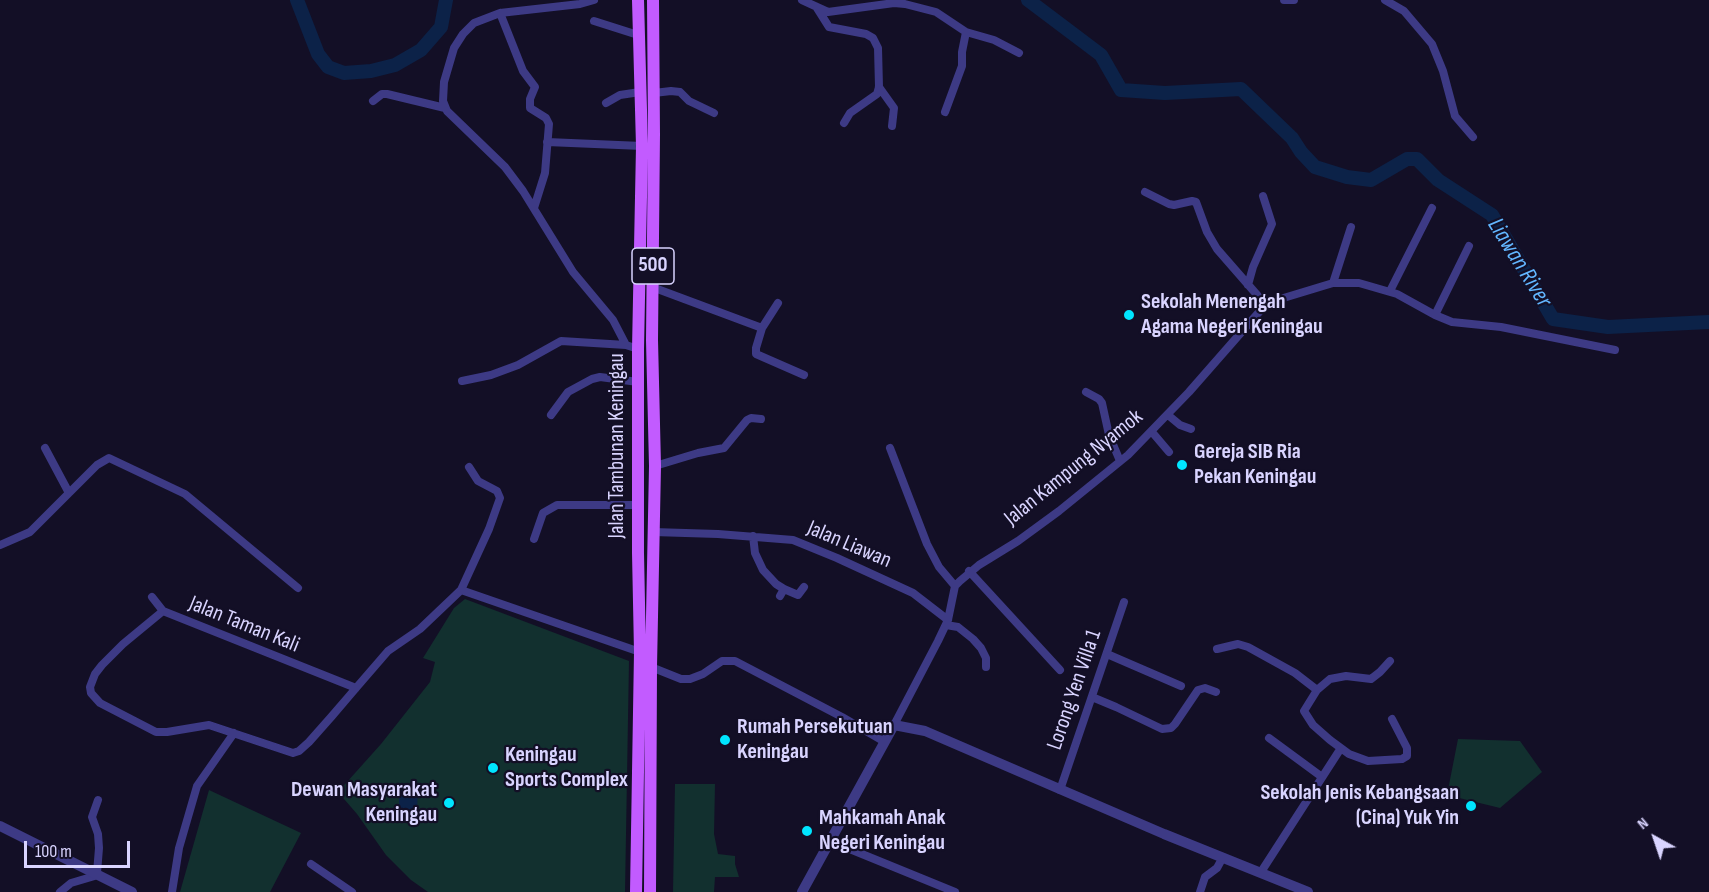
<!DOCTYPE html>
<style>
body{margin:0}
#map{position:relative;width:1709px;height:892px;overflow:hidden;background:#130f26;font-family:"Sofia Sans Condensed",sans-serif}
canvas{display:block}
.north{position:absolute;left:1625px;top:808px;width:60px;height:60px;-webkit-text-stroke:4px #130f26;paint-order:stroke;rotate:320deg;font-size:16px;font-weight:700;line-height:24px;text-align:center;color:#d9d4ff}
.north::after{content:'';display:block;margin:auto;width:21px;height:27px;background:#d9d4ff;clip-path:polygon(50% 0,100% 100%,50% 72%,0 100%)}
.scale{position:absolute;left:24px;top:841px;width:106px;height:27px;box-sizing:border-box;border:3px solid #d9d4ff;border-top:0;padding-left:8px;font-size:18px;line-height:21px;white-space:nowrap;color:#d9d4ff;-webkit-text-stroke:4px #130f26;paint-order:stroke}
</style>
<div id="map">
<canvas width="1709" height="892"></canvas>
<div class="north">N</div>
<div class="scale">100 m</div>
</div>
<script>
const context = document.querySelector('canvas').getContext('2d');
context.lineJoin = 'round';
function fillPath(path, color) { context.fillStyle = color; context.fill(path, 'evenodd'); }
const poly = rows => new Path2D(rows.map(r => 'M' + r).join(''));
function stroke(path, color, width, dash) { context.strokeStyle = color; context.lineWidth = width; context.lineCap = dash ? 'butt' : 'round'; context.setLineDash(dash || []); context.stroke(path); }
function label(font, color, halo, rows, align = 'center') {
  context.font = font + ' "Sofia Sans Condensed",sans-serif'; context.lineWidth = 4.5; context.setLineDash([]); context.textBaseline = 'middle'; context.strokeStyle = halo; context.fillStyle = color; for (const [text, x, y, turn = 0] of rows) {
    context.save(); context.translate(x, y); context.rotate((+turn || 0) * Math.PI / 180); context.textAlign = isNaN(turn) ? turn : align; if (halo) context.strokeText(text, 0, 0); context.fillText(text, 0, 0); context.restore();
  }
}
const green = poly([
 [465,599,629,661,625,892,428,892,411,880,386,855,357,814,338,792,381,744,430,682,435,662,423,658,454,608],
 [1458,739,1520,741,1542,772,1500,808,1447,795],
 [675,784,715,784,714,834,718,854,735,856,735,864,739,877,715,877,714,892,673,892],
 [209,790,301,833,270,892,180,892]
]);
const water = poly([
 [399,786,418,786,417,812,399,812]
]);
const river = poly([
 [297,0,318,54,328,67,344,73,371,71,395,65,421,50,441,27,446,0],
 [1028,0,1101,55,1121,90,1165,93,1241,89,1292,138,1301,152,1315,167,1347,177,1371,180,1407,159,1417,159,1438,180,1492,215,1553,319,1608,327,1709,322]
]);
const minor = poly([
 [594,0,580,4,500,13,474,23,463,34,454,48,444,82,443,101,447,111,505,167,523,191,573,272,613,320,626,345,638,349],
 [802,0,828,12,894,3,905,4,936,12,966,32,962,52,962,66,945,112],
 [1284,0,1294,0],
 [1385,0,1404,11,1432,44,1443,71,1455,116,1473,137],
 [817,8,829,27,866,34,873,38,878,48,879,87,877,94,850,113,844,123],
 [500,13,523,71,535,87,530,99,530,108,546,118,549,124,545,173,534,208],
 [594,21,638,35],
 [966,32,994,40,1019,53],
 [879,87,894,108,892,126],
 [654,93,671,91,680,92,689,101,714,113],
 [373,101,382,94,387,94,445,108],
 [606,103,620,95,640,92],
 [547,142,642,146],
 [1145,192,1169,204,1174,205,1192,201,1196,202,1207,232,1217,249,1265,304],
 [1333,283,1351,227],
 [1248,285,1253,267,1272,224,1263,196],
 [652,287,762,328,778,303],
 [1390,291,1432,208],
 [1435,315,1469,246],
 [762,328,756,348,756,354,804,375],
 [462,381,491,375,518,365,561,341,626,345],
 [1086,392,1099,399,1102,403,1109,435,1120,461],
 [551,415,568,392,592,379,600,377,638,382],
 [1168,415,1180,425,1191,429],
 [1152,432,1169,452],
 [45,448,69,493],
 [890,448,927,544,939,567,955,586],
 [655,466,698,453,724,448,747,420,751,418,761,419],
 [653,532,718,534,793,540,837,558,913,593,948,620],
 [753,536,755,553,763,570,776,584,784,589,780,596],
 [534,539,543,513,557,505,639,505],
 [0,545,30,532,97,465,109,458,185,494,298,588],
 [969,571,1060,670],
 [784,589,798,595,804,587],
 [461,590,489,529,500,498,497,491,478,481,469,467],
 [152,597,163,611],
 [946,625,958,627,973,639,981,648,986,658,986,667],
 [1217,649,1238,644,1248,647,1295,673,1317,690],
 [1107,654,1181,686],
 [1390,661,1380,672,1371,679,1346,676,1330,679,1317,690,1304,711,1313,725,1330,740,1349,754,1368,761,1402,759,1407,756,1407,748,1392,719],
 [651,667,681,679,690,679,703,674,722,661,735,661,842,717,885,742],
 [356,688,163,611,123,644,102,665,95,674,90,687,91,693,100,703,156,732,167,732,209,725,293,753,299,751,309,742,332,716,356,688,388,651,420,629,461,590,640,652],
 [1092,697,1116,707,1162,729,1171,728,1175,724,1198,690,1205,688,1216,692],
 [894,725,938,641,948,620,955,586,960,581,979,565,1018,541,1059,511,1128,455,1189,392,1267,303,1333,283,1359,283,1397,294,1435,315,1452,322,1501,327,1615,350],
 [1269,738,1322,777],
 [1060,790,1124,602],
 [830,841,955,892],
 [311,864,352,892],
 [1261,872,1341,748],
 [97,873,99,848,98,834,92,817,98,800],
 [60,892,71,883,98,875],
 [172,892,179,848,197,786,234,733],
 [1200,892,1205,877,1217,868,1223,857]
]);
const tertiary = poly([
 [0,826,132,892],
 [802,892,894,725,925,731,1164,834,1308,892]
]);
const primary = poly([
 [636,892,640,652,638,553,638,349,642,146,638,0],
 [650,892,651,667,655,466,652,340,654,134,653,0]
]);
const markers = [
 [1129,315,6,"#00e5ff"],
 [1182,465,6,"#00e5ff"],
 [725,740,6,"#00e5ff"],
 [493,768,6,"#00e5ff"],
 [449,803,6,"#00e5ff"],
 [1471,806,6,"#00e5ff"],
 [807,831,6,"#00e5ff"]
];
const shields = [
 [653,266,42]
];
const shieldNames = [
 ["500",653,266]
];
const poiNames = [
 ["Sekolah Menengah",1141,302],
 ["Agama Negeri Keningau",1141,327],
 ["Gereja SIB Ria",1194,452],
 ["Pekan Keningau",1194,477],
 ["Rumah Persekutuan",737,727],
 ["Keningau",737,752],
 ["Keningau",505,755],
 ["Sports Complex",505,780],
 ["Dewan Masyarakat",437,790,"right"],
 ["Keningau",437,815,"right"],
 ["Sekolah Jenis Kebangsaan",1459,793,"right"],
 ["(Cina) Yuk Yin",1459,818,"right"],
 ["Mahkamah Anak",819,818],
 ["Negeri Keningau",819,843]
];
const streetNames = [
 ["Jalan Tambunan Keningau",617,446,-90],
 ["Jalan Kampung Nyamok",1074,468,-39],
 ["Jalan Liawan",849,545,23],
 ["Jalan Taman Kali",244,625,22],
 ["Lorong Yen Villa 1",1075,690,-71]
];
const waterNames = [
 ["Liawan River",1519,263,58]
];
fillPath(green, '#12302f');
fillPath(water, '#0c2248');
stroke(river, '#0c2248', 14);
stroke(minor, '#3d3a85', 8);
stroke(tertiary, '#3d3a85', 10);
stroke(primary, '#c25bff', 12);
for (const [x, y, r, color] of markers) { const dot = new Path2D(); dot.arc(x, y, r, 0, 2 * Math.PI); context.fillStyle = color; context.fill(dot); stroke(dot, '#130f26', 2); }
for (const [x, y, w] of shields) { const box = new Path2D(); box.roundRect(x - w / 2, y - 18, w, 36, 4.5); context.fillStyle = '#130f26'; context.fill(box); stroke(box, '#d9d4ff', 1.5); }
label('bold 21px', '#d9d4ff', null, shieldNames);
label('bold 22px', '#d9d4ff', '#130f26', poiNames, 'left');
label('22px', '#d9d4ff', '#130f26', streetNames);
label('italic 24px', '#62b6ff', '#130f26', waterNames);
</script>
